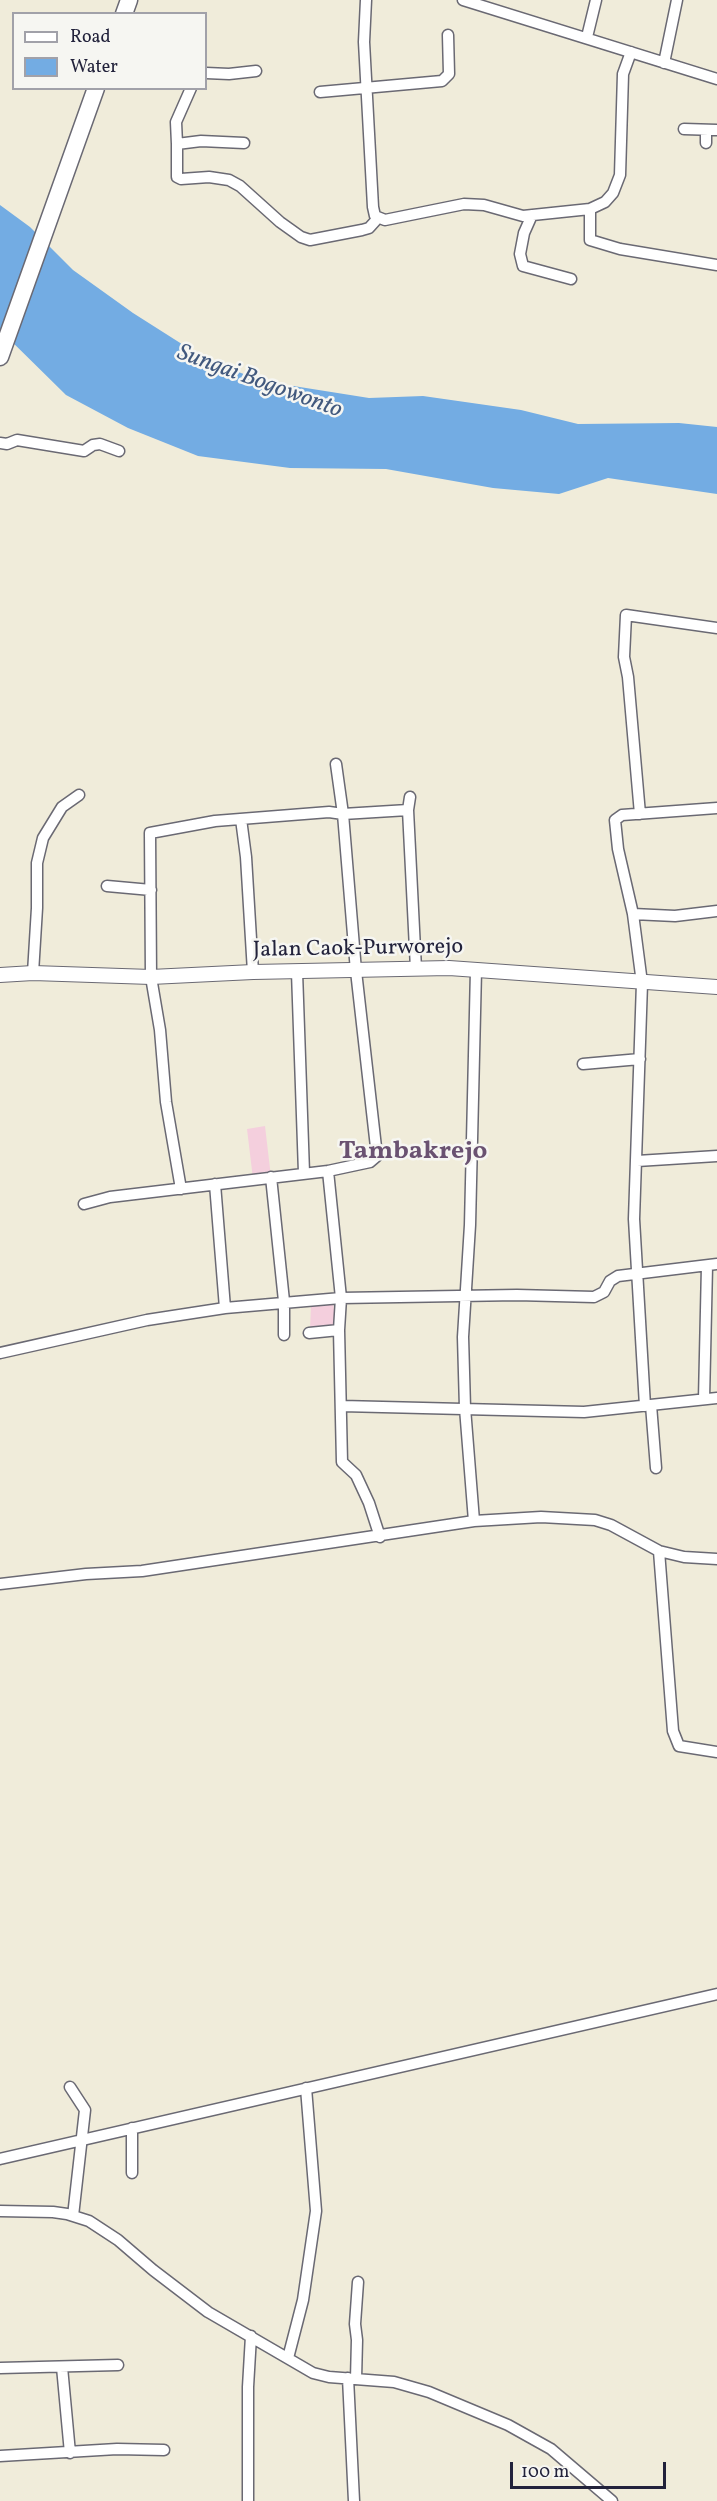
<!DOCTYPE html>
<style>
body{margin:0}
#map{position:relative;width:717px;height:2501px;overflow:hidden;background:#f0ecda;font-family:Vollkorn,serif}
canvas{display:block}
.legend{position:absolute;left:12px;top:12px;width:195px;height:78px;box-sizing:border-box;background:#f6f6f2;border:2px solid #a1a1a9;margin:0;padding:8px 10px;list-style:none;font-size:18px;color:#22223b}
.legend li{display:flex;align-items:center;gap:12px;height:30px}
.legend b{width:30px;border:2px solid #a1a1a9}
.scale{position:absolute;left:510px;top:2462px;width:156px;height:27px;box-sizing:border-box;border:3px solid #22223b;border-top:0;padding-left:8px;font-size:18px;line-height:21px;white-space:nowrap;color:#22223b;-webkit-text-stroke:4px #f6f6f2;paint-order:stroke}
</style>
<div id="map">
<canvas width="717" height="2501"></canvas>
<ul class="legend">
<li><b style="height:8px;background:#fff"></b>Road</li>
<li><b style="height:16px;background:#73ace3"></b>Water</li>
</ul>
<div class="scale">100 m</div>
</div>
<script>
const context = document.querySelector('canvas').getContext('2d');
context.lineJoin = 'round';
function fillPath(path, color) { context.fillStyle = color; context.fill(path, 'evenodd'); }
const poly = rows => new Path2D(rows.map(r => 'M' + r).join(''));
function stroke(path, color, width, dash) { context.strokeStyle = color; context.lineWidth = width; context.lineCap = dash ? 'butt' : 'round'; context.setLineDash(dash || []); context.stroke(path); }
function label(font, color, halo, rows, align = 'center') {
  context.font = font + ' Vollkorn,serif'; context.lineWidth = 5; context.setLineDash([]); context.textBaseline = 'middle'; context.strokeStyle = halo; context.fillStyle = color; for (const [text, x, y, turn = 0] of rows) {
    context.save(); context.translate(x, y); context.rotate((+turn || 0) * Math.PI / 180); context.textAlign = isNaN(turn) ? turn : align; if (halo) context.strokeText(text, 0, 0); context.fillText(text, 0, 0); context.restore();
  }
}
const built = poly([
 [265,1126,271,1177,253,1179,247,1129],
 [333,1303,336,1326,310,1330,311,1305]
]);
const water = poly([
 [0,205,30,227,73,270,133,313,207,360,262,381,369,398,423,396,521,410,578,424,679,423,717,427,717,494,608,478,559,494,493,488,386,469,290,468,198,456,128,428,66,395,0,330]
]);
const minor = poly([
 [366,0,364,42,373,207,375,216,385,220,464,204,484,205,523,216,590,209],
 [463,0,717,79],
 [587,37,596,0],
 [631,52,623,74,620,175,613,193,605,202,590,209,590,240,620,249,717,265],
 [664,63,677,0],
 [206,73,229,74,256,71],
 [320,92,442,81,449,74,448,35],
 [684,129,717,130],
 [706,130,706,143],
 [244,143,201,141,177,144,177,177,181,179,209,177,229,180,240,186,280,222,301,237,310,240,362,230,369,228,378,218],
 [177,144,176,122,191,88],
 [532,215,524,233,520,254,523,266,571,279],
 [0,443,7,444,17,440,84,451,93,445,100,444,119,451],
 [410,797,408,810,416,969],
 [640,814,628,677,624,657,626,615,717,628],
 [241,819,246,857,253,972],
 [107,886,151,890],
 [633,914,675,916,717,911],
 [297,972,304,1173],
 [33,973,37,908,37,863,43,838,62,807,79,795],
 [583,1064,640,1059],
 [637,1161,717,1156],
 [328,1171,341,1298,339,1330,342,1462,356,1475,369,1503,380,1537],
 [271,1177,284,1301,284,1335],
 [215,1184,225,1308,341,1298,517,1295,594,1297,604,1292,610,1281,618,1276,717,1264],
 [181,1189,166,1102,160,1030,151,977,150,833,215,821,329,812,343,814,408,810],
 [84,1204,110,1197,328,1171,370,1162,377,1156,356,971,343,814,336,764],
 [309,1333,339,1330],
 [0,1353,147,1320,225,1308],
 [704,1399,707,1266],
 [651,1405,656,1468],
 [342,1406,584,1412,717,1398],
 [645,1406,634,1219,642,983,633,914,618,849,615,820,622,815,717,808],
 [474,1521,541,1517,595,1520,611,1525,659,1551,684,1557,717,1559],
 [659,1551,673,1731,679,1746,717,1752],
 [0,1584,86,1574,142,1571,474,1521,465,1408,463,1337,470,1225,476,970],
 [70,2087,85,2110,73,2216],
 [0,2159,717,1994],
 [132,2173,132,2128],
 [0,2211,53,2212,67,2214,89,2221,118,2240,153,2270,208,2312,313,2373,329,2377,394,2382,429,2392,508,2425,551,2449,612,2501],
 [288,2358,303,2300,316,2211,306,2088],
 [62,2367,70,2453],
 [0,2368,118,2365],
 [348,2378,354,2501],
 [356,2379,357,2340,355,2324,358,2282],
 [0,2456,117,2449,164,2450],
 [248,2501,248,2387,251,2336]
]);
const tertiary = poly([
 [0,975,33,973,151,977,253,972,449,968,717,987]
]);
const primary = poly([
 [124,14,129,0],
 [0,357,96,88]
]);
const streetNames = [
 ["Jalan Caok-Purworejo",358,950,-1]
];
const waterNames = [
 ["Sungai Bogowonto",259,383,20]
];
const quarterNames = [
 ["Tambakrejo",413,1153]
];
fillPath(built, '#f4cfdd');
fillPath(water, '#73ace3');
stroke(minor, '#6a6973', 13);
stroke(tertiary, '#6a6973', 16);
stroke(primary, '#6a6973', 19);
stroke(minor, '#fff', 10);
stroke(tertiary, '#fff', 14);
stroke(primary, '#fff', 16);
label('22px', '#22223b', '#f6f6f2', streetNames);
label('italic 24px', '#42597e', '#f6f6f2', waterNames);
label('bold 26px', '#6a5271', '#f6f6f2', quarterNames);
</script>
